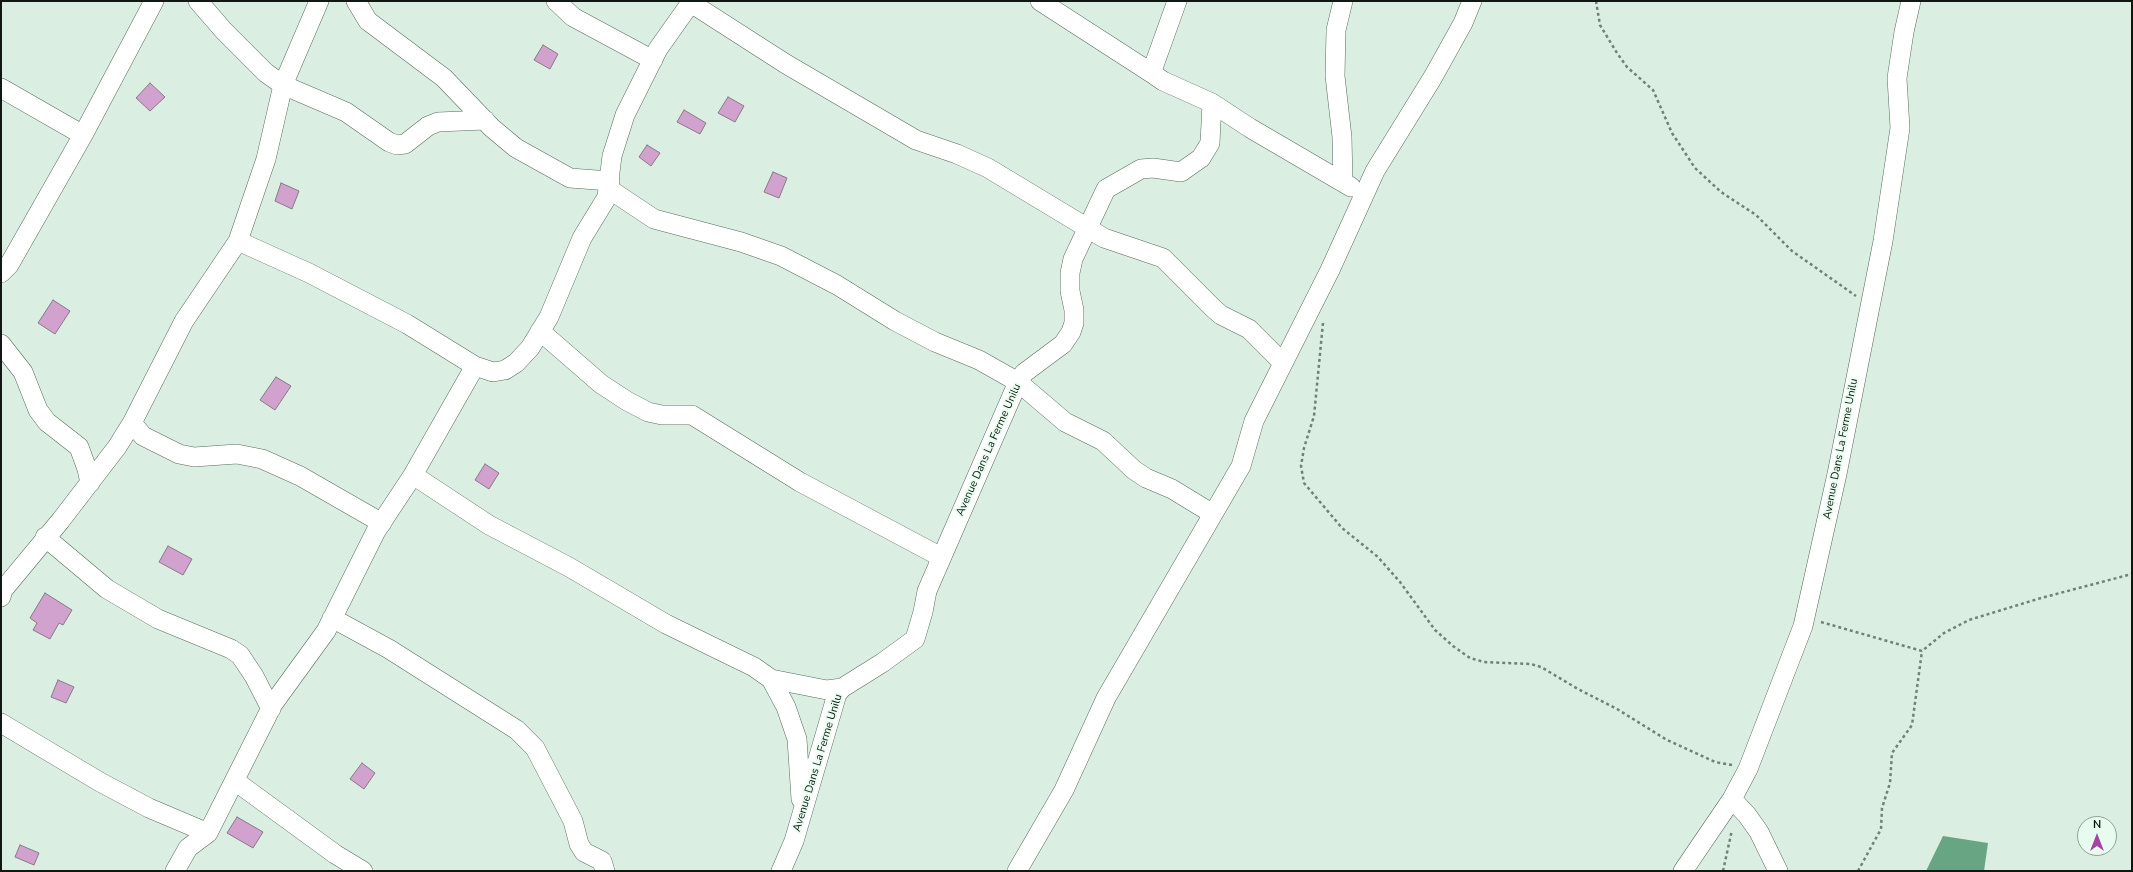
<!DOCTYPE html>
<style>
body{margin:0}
#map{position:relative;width:2133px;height:872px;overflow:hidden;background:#daeee1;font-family:"Nunito Sans",sans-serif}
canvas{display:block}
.frame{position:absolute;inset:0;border:2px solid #111814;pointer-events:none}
.north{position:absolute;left:2077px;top:816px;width:40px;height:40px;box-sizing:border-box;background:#e7fcef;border:1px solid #91a197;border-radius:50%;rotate:0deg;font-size:11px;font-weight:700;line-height:16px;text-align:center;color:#111814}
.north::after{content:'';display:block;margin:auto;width:14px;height:18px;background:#a742a6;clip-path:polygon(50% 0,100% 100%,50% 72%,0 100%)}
</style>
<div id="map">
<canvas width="2133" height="872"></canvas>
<div class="frame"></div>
<div class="north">N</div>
</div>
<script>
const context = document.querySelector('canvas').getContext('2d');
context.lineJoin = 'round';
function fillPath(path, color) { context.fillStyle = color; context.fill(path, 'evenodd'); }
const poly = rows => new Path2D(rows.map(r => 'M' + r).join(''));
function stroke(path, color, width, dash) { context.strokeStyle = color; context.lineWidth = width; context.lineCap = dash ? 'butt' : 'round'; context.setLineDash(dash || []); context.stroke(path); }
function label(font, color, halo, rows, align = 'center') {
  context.font = font + ' "Nunito Sans",sans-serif'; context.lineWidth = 3.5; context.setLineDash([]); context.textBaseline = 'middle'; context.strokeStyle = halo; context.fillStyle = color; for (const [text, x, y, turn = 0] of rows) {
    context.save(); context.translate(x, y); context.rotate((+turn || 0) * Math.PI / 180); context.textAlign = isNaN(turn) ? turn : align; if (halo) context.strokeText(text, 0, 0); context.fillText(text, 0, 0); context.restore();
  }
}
const water = poly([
 [1943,836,1988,843,1984,871,1926,871]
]);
const building = poly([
 [543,45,558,54,550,69,534,60,543,45],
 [150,83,165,97,150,111,136,98,150,83],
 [728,97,744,106,735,122,718,113,728,97],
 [684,110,706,123,700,134,677,122,684,110],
 [647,145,660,153,651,166,639,157,647,145],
 [773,172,787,178,779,198,764,192,773,172],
 [281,183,299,191,292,209,275,201,281,183],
 [53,300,70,311,55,334,38,323,53,300],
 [276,377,291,386,275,410,260,400,276,377],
 [485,464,499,473,489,489,475,480,485,464],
 [168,546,192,559,183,575,159,562,168,546],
 [45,593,72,610,63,625,59,623,50,639,33,630,37,623,30,618,45,593],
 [58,680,74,687,66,703,51,697,58,680],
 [362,763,375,773,364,789,350,779,362,763],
 [237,817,263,832,253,848,227,833,237,817],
 [20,845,39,853,34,865,15,857,20,845]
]);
const path = poly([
 [1596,1,1600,25,1617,53,1627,67,1653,90,1672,133,1695,168,1721,192,1756,215,1792,251,1856,296],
 [1323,323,1314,416,1304,448,1301,466,1304,483,1342,528,1378,557,1400,582,1435,630,1453,646,1470,658,1484,662,1531,664,1541,667,1578,689,1617,709,1667,740,1715,762,1732,765],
 [1821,622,1922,651,1944,633,1969,620,2041,598,2132,574],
 [1723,871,1732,830],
 [1858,871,1881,829,1882,808,1890,783,1892,753,1912,725,1922,651]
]);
const minor = poly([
 [198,1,224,31,266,73,283,85,346,112,389,142,397,145,405,144,428,126,438,122,485,120],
 [356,1,368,21,444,78,492,128,516,148,570,178,610,181],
 [556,1,573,17,653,60],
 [1040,1,1153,74],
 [691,3,786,64,916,140,957,154,988,168,1104,238,1163,258,1214,309,1221,315,1249,329,1282,362],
 [1,88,83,135],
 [1212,103,1250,128,1351,187],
 [1343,182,1342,137,1335,76,1336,30,1343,1],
 [609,189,654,219,741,242,781,256,837,285,895,321,935,342,979,360,1018,382,1065,422,1103,441,1134,470,1146,478,1172,489,1213,514],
 [238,241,309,273,407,324,475,366],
 [1,273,9,265,83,135,154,1],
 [540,331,601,384,627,401,648,412,662,415,692,415,800,482,941,557],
 [1,344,23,372,38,410,47,422,79,447,87,469,90,483],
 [132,423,143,436,179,454,194,457,237,454,262,459,300,476,382,523],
 [413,475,489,525,569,567,666,624,754,667,771,679,786,707,797,739,801,799],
 [45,537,107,589,158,619,231,649,240,655,254,676,271,709],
 [1,597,3,590,61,520,117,447,132,423,184,321,238,241,266,159,283,85,319,1],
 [332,618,389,649,517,730,535,748,573,821,579,844,584,852,602,861,605,871],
 [771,679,827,690,842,688],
 [1,723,100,782,149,808,208,833],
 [235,781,335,854,363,871],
 [1732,799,1747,815,1759,832,1778,871],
 [175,871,188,848,208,833,273,704,326,631,376,531,413,475,475,366,493,372,505,370,516,363,530,348,549,317,582,238,607,197,612,156,625,115,658,49,692,1],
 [781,871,794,841,837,694,842,688,882,663,915,639,923,612,927,591,1018,382,1024,373,1063,344,1071,332,1074,323,1074,310,1070,291,1070,273,1073,259,1106,189,1141,169,1153,168,1181,172,1201,158,1210,143,1212,103,1163,81,1153,74,1153,68,1177,1],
 [1017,871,1064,790,1106,698,1241,466,1254,421,1330,270,1375,171,1433,77,1463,23,1472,1],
 [1683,871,1732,799,1748,769,1803,626,1837,474,1883,241,1900,128,1897,78,1904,32,1911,1]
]);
const streetNames = [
 ["Avenue Dans La Ferme Unilu",1841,449,-79],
 ["Avenue Dans La Ferme Unilu",989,450,-66],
 ["Avenue Dans La Ferme Unilu",818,763,-73]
];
fillPath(water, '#68a583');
fillPath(building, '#d1a2ce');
stroke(building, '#887987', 1);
stroke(minor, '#586b60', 20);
stroke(path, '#738078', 2.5, [3, 3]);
stroke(minor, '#fff', 19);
label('11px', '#111814', '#e7fcef', streetNames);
</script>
